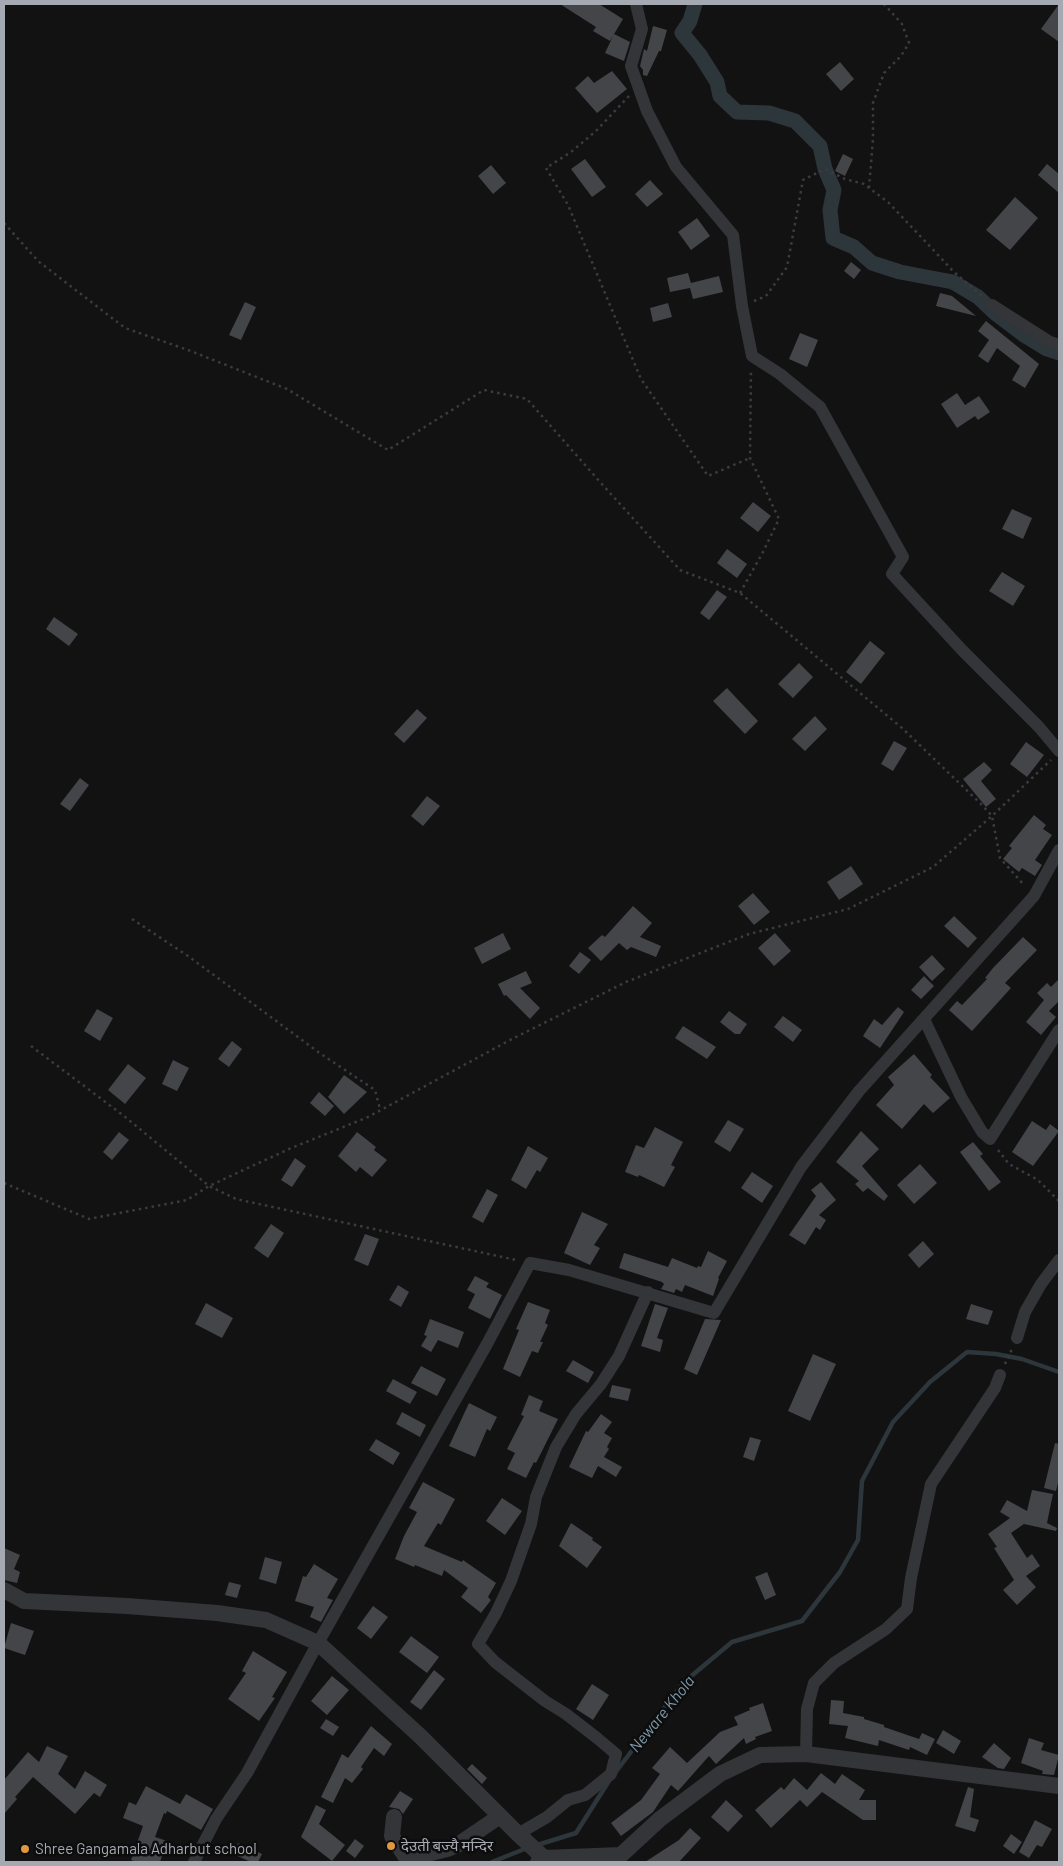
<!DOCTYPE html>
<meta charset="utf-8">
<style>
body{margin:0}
#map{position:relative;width:1063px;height:1866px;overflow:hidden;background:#121213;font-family:Barlow,sans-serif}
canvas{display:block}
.frame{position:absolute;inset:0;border:5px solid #a5aab2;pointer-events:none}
</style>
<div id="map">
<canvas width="1063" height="1866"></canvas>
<div class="frame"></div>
</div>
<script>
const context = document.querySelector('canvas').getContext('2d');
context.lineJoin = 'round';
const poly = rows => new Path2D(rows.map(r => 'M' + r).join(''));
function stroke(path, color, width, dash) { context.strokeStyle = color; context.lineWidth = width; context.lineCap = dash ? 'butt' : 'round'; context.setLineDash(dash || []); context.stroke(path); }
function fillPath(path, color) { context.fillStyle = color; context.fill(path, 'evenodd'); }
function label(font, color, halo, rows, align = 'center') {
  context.font = font + ' Barlow,"Noto Sans Devanagari",sans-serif'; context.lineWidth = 5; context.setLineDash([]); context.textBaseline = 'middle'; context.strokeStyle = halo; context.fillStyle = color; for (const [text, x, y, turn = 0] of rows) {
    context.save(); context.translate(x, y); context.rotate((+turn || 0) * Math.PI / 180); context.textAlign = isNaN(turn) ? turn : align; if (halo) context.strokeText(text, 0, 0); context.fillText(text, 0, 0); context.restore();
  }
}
const stream = poly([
 [615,1773,683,1683,732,1642,802,1621,840,1572,858,1540,862,1481,893,1422,930,1382,967,1352,996,1354,1022,1359,1059,1372],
 [537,1845,576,1833,609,1781],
 [492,1862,527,1848]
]);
const canal = poly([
 [695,4,690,21,682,33,700,55,717,82,720,96,737,112,769,113,795,121,820,146,825,169,834,190,830,210,833,238,854,247,872,263,900,272,953,282,978,297,995,313,1024,335,1047,349,1059,353]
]);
const building = poly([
 [560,4,599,4,623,19,610,41,593,31,596,27],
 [1059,4,1059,42,1041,29],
 [653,26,667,30,661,51,659,51,647,76,643,75,643,70,640,66,644,49,647,51],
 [614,34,630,42,624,61,605,53],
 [840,62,854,79,841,91,826,74],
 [612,71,627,89,597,113,575,88,588,76,594,83],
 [843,154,853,159,845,176,835,171],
 [585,159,606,187,592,197,571,169],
 [1047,164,1059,174,1059,193,1038,175],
 [491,165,506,183,493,194,478,176],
 [650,180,663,194,647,207,635,194],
 [1015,197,1038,218,1010,250,986,230],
 [697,218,710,236,691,250,678,232],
 [851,262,861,270,854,279,844,271],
 [688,273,691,283,719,276,723,292,693,299,690,288,670,292,667,278],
 [940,293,952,296,976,316,936,306],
 [245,302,256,307,241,340,229,335],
 [668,303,672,317,653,322,650,308],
 [986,321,1039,364,1025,388,1012,380,1020,366,997,348,988,363,978,356,989,340,978,331],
 [800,333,818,340,807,367,789,359],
 [957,393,965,405,979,396,990,412,978,420,975,416,957,428,941,404],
 [753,502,771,516,758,532,740,518],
 [1012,509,1032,518,1023,539,1002,529],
 [727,549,747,564,737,578,717,563],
 [1002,572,1025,586,1013,606,989,591],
 [717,590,727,597,709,620,700,613],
 [54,617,78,634,69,646,46,629],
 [870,641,885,653,861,684,846,672],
 [799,663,813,677,793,698,778,684],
 [727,688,758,721,745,734,713,701],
 [417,709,427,718,404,743,394,734],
 [815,716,827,729,805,751,792,739],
 [894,741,907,748,893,771,881,764],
 [1026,742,1044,755,1027,777,1010,764],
 [984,762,992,770,981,781,996,799,986,807,963,779],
 [80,778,89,785,70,811,60,804],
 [427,796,440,806,423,826,411,816],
 [1034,815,1046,825,1043,829,1052,835,1035,860,1042,865,1035,876,1022,868,1019,872,1003,859,1012,848,1009,846],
 [851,866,863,884,839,900,827,882],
 [753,893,770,912,754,925,738,906],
 [633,906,652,923,640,937,661,946,656,957,631,947,627,950,619,943,601,961,588,948,602,935,605,937],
 [954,916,977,938,968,948,944,926],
 [503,933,511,949,482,964,474,948],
 [775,933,791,951,774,966,758,948],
 [1023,937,1037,950,1005,983,1011,988,972,1031,949,1010,957,1001,962,1005,987,979,985,978,993,968],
 [580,952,591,960,579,974,569,966],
 [932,955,945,969,932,981,919,967],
 [526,971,532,983,520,988,540,1008,530,1019,506,995,504,996,498,984],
 [924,976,934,986,921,999,911,990],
 [1059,979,1059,1001,1049,1011,1056,1017,1041,1035,1026,1022,1044,1000,1037,993,1047,983,1051,987],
 [898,1007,904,1012,880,1048,863,1036,874,1019,882,1025],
 [97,1009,113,1018,100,1041,84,1031],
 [729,1011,747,1024,740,1034,735,1034,720,1022],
 [783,1016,802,1030,793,1042,774,1027],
 [683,1026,716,1047,707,1059,675,1038],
 [232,1041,242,1049,229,1067,218,1059],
 [914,1054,932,1075,930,1077,950,1098,933,1113,924,1104,902,1129,876,1105,894,1085,888,1077],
 [173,1060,189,1068,177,1091,162,1084],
 [128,1064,146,1078,125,1104,108,1090],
 [344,1075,367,1092,344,1114,328,1097],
 [319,1092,334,1106,325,1116,310,1103],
 [728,1120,744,1129,730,1152,714,1142],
 [1032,1121,1046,1130,1050,1124,1059,1131,1033,1166,1012,1152],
 [655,1127,683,1142,671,1165,675,1167,664,1187,639,1175,638,1177,625,1172,636,1145,644,1148],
 [861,1131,879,1149,862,1166,888,1196,884,1201,868,1188,863,1192,855,1184,859,1181,836,1162],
 [119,1132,129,1140,112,1160,103,1152],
 [357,1132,376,1147,374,1150,387,1160,372,1177,360,1167,356,1172,338,1156],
 [973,1142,983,1154,980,1156,1001,1182,989,1191,960,1152],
 [528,1146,548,1158,540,1172,537,1170,526,1189,511,1180],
 [295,1158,306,1166,292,1187,281,1180],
 [920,1164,937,1183,914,1204,897,1185],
 [752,1172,773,1186,762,1203,741,1188],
 [821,1182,836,1200,819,1215,826,1220,820,1230,816,1227,805,1245,789,1235,816,1196,811,1190],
 [487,1189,498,1195,483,1223,472,1217],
 [582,1212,608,1224,594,1245,600,1248,590,1265,564,1253],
 [271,1224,284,1233,268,1258,254,1248],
 [365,1234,379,1239,368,1266,354,1260],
 [923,1241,934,1254,919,1268,908,1255],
 [708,1251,727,1261,718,1278,719,1279,713,1296,685,1285,682,1292,676,1289,674,1293,661,1289,664,1284,662,1282,619,1268,624,1253,668,1267,672,1258,697,1268,698,1266,701,1267],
 [475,1276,489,1283,486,1287,502,1295,490,1319,468,1308,475,1294,467,1290],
 [398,1285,409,1292,401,1307,389,1300],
 [528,1302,550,1310,545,1323,548,1325,540,1342,543,1342,538,1353,532,1351,520,1377,503,1369,519,1330,516,1329],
 [206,1303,233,1318,222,1338,195,1324],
 [655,1304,668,1308,657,1338,663,1340,660,1352,641,1346],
 [971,1304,993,1311,988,1325,966,1319],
 [430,1319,464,1332,458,1348,438,1340,431,1352,421,1346,427,1336,424,1335],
 [705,1319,721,1320,697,1375,684,1369],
 [813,1354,836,1364,810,1421,788,1411],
 [573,1360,594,1372,588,1383,566,1371],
 [421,1366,446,1379,437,1396,411,1383],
 [393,1379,417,1392,410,1404,386,1391],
 [612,1385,631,1389,628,1401,609,1397],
 [529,1395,543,1401,539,1411,558,1419,536,1463,534,1462,526,1478,507,1469,515,1453,507,1449,524,1416,521,1415],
 [469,1403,497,1417,490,1431,487,1429,475,1457,449,1446],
 [402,1412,426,1425,420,1437,396,1424],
 [601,1414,612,1422,604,1433,612,1438,607,1447,609,1449,604,1457,622,1467,616,1477,598,1466,592,1478,569,1467,586,1431,588,1432],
 [750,1437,761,1440,754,1461,743,1457],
 [376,1439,400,1453,393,1465,369,1450],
 [1055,1443,1059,1444,1059,1479,1056,1491,1044,1488],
 [423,1482,455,1499,441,1525,438,1523,424,1546,462,1562,463,1560,496,1583,488,1597,491,1600,481,1613,461,1597,468,1588,444,1570,442,1576,415,1565,414,1567,395,1559,404,1536,417,1512,409,1508],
 [1032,1490,1053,1494,1047,1523,1057,1528,1056,1531,1024,1524,1011,1533,1027,1558,1032,1554,1040,1566,1026,1576,1036,1587,1017,1605,1003,1590,1014,1580,994,1548,997,1547,988,1534,1010,1518,1000,1512,1007,1500,1027,1511],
 [502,1498,522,1511,505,1535,486,1521],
 [571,1523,593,1538,592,1540,602,1547,587,1568,559,1546],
 [4,1548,20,1555,14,1569,20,1572,17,1583,4,1580],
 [265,1557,282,1562,276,1584,259,1579],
 [314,1564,338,1579,327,1598,333,1600,321,1622,310,1617,314,1607,295,1601,303,1576,306,1577],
 [767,1572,776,1595,765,1600,755,1577],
 [229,1582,241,1585,237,1598,225,1595],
 [373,1606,388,1617,371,1639,357,1628],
 [11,1623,34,1631,25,1655,4,1648],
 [411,1636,439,1657,427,1673,399,1652],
 [253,1651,287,1672,272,1697,275,1698,259,1721,228,1699,246,1673,242,1671],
 [434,1670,445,1679,421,1710,410,1702],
 [332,1676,349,1690,327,1715,311,1701],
 [592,1684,609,1695,593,1720,576,1709],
 [831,1700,844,1701,843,1713,864,1717,864,1719,884,1725,884,1727,919,1739,922,1733,935,1739,927,1755,910,1747,909,1750,879,1740,878,1746,845,1738,848,1726,829,1724],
 [763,1703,772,1731,755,1737,756,1739,746,1744,744,1738,716,1764,709,1756,678,1791,671,1785,653,1812,621,1836,611,1823,641,1800,660,1774,652,1768,670,1747,687,1763,720,1732,738,1725,734,1717,750,1710,749,1708],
 [326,1719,339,1727,333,1736,320,1728],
 [371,1726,392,1744,384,1756,374,1748,361,1767,363,1769,352,1783,345,1778,333,1803,321,1797,342,1754,348,1758],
 [943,1730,961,1741,954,1754,936,1743],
 [1029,1738,1044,1743,1041,1750,1059,1755,1054,1775,1042,1774,1043,1771,1021,1763],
 [994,1743,1011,1758,1004,1769,998,1768,982,1757],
 [47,1746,68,1756,58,1774,75,1789,85,1771,107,1785,100,1797,94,1793,75,1814,33,1777,15,1797,17,1799,4,1814,4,1780,28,1752,39,1762],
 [472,1764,487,1778,482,1784,467,1769],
 [821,1773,835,1784,842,1774,865,1790,859,1800,876,1800,876,1820,863,1820,822,1792,807,1807,800,1800,771,1828,755,1810,781,1787,784,1790,794,1778,807,1790],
 [146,1786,180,1804,186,1794,213,1809,201,1830,167,1811,166,1814,164,1813,155,1837,167,1841,160,1862,137,1862,131,1860,143,1826,123,1818,129,1802,136,1805],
 [968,1787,974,1789,970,1817,979,1820,975,1832,955,1826],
 [400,1791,413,1799,403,1814,399,1809,389,1807],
 [726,1800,743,1816,728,1832,711,1817],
 [316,1805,326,1810,319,1824,345,1845,332,1861,301,1837],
 [1035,1820,1052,1829,1042,1847,1037,1845,1029,1858,1019,1852],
 [690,1828,701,1838,679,1862,645,1862,679,1840],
 [1011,1834,1022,1842,1014,1854,1003,1846],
 [355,1839,364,1846,355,1858,346,1851],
 [238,1843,262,1854,258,1862,251,1862,233,1854]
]);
const path = poly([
 [629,96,596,131,571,152,546,168,568,205,641,379,708,476,750,458],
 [869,188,873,139,873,103,884,73,901,56,909,43,902,24,884,4],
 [4,223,38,261,125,328,188,350,287,389,388,450,484,390,527,399,600,482,680,570,740,593,902,728,980,803,992,816,1000,858,1024,885],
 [754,301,766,296,787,267,803,180,825,169,845,179,864,184,889,203,954,272,983,297],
 [740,593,763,552,779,519,750,458,751,370],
 [132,919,188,956,321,1054,375,1090,380,1109],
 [31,1046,124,1116,209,1186,236,1199,516,1260],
 [998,1150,1009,1164,1038,1180,1059,1201],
 [4,1183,89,1219,187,1200,209,1186,289,1149,368,1117,512,1039,626,982,749,934,848,909,933,867,992,816,1051,760],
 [1005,1364,1012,1349]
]);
const minor = poly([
 [636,4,642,29,631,66,647,111,676,167,733,235,742,306,752,356,780,374,820,407,903,557,892,574,962,650,1039,727,1059,751],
 [992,305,1050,342,1059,345],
 [924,1019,961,1097,982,1132,990,1139,1059,1030],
 [1017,1338,1025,1312,1041,1284,1059,1260],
 [806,1754,807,1709,814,1683,834,1663,886,1629,907,1609,911,1578,931,1484,995,1388,1000,1375],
 [518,1834,547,1817,568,1800,585,1795,611,1774,616,1754,597,1738,566,1714,545,1701,495,1662,478,1644,496,1613,511,1581,531,1524,536,1497,556,1447,576,1414,601,1384,619,1356,648,1292],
 [194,1862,216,1819,247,1773,318,1643,487,1344,530,1263,569,1270,714,1313,801,1167,859,1091,1034,896,1059,850]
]);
const tertiary = poly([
 [4,1590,24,1601,127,1606,217,1613,266,1620,318,1643,420,1736,518,1834,544,1858],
 [394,1817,392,1836,407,1859,447,1849,459,1844,500,1816],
 [538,1862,544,1858,621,1855,660,1819,720,1774,760,1755,806,1754,1059,1786]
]);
const markers = [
 [391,1846,5,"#de993f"],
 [25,1849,5,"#de993f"]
];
const poiNames = [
 ["देउती बज्यै मन्दिर",401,1846],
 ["Shree Gangamala Adharbut school",35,1849]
];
const waterNames = [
 ["Neware Khola",662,1714,-51]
];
stroke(stream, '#2d363b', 4.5);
stroke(canal, '#2d363b', 15);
fillPath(building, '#444548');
stroke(path, '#3a3c3f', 2.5, [2.5, 4]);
stroke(minor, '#333538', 12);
stroke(tertiary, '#333538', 16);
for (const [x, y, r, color] of markers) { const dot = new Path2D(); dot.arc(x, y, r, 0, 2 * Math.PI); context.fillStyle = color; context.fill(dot); stroke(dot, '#0d0d0e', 2); }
label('15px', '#a5aab2', '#0d0d0e', poiNames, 'left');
label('italic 16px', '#7f9aaa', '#0d0d0e', waterNames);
</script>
